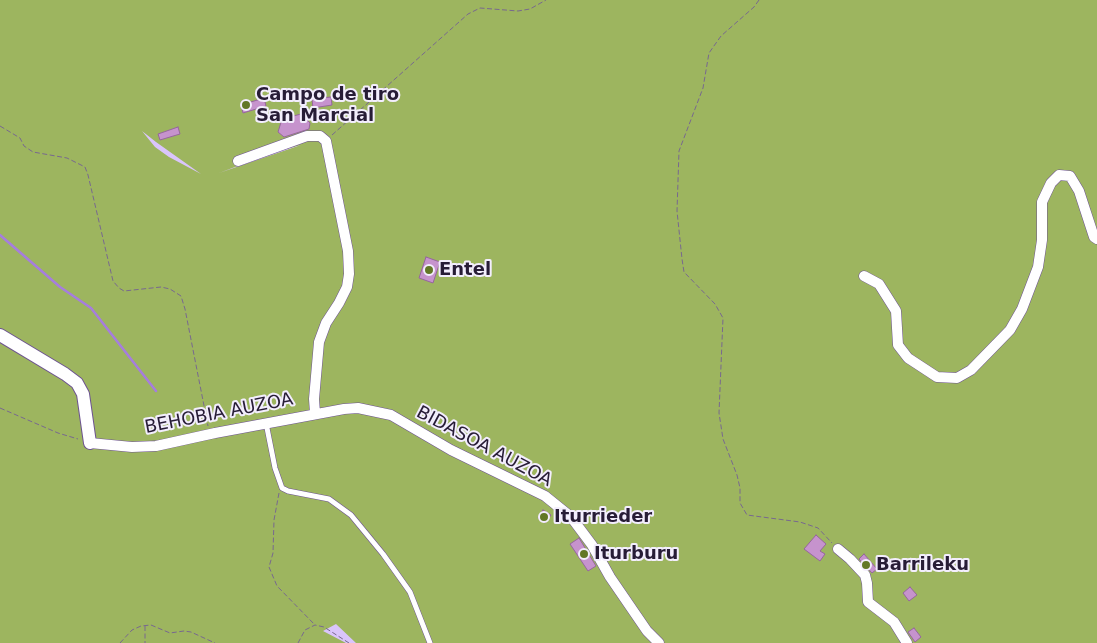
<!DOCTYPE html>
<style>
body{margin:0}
canvas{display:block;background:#dac5fc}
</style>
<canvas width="1097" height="643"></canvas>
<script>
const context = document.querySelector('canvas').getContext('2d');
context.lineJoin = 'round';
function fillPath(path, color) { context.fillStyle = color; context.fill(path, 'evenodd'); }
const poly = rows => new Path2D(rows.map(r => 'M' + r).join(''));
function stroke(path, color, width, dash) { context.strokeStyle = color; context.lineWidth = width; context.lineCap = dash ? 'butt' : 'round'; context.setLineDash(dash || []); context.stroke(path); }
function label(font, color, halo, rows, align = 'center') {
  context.font = font + ' "DejaVu Sans",sans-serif'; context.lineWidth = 4; context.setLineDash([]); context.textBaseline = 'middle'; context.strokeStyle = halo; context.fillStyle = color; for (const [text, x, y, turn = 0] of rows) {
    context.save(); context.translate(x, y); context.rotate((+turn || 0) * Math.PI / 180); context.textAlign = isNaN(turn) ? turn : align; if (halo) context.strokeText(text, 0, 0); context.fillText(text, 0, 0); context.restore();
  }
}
const green = poly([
 [0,0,1097,0,1097,643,356,643,336,624,323,631,346,643,0,643],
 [142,131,156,142,201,174,169,157,155,147],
 [301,145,219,173,275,152]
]);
const stream = poly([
 [0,235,60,287,91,308,156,391]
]);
const building = poly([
 [331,97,332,105,313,108,312,99,331,97],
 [264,98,266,106,243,113,241,105,264,98],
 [301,114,310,123,309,129,284,137,278,132,282,119,301,114],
 [178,127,180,134,160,140,158,134,178,127],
 [426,257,440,262,433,283,419,278,426,257],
 [543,510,551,515,545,523,538,518,543,510],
 [816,535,826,544,820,551,825,554,820,561,804,549,816,535],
 [579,538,596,566,588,571,570,544,579,538],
 [864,554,877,569,872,573,859,559,864,554],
 [910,587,917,595,909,601,903,593,910,587],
 [914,628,921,637,915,642,908,632,914,628]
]);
const path = poly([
 [759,0,754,7,721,36,709,53,703,88,679,151,677,211,682,259,684,272,715,304,723,318,719,413,723,439,737,475,740,488,740,503,747,515,800,522,818,528,832,543],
 [0,126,20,138,24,146,33,152,67,158,85,167,88,175,113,281,119,288,124,291,161,287,170,289,181,296,185,309,208,426],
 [332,135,468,14,480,8,518,11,530,9,546,0],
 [0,408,58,433,78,439],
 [279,493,274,520,273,553,269,567,277,586,315,625],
 [145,626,145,643],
 [120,643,132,630,141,626,151,625,170,633,184,631,191,632,215,643],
 [298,643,305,630,315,625,324,627,349,643]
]);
const service = poly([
 [266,423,275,468,282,488,288,491,329,499,351,515,383,554,410,592,430,643]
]);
const minor = poly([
 [238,161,307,136,320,136,326,141,348,251,349,274,347,287,339,303,326,323,319,342,314,399,315,413],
 [864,276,879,284,896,311,898,345,908,358,937,377,957,378,971,370,1010,330,1022,309,1038,267,1042,240,1042,202,1051,183,1059,175,1070,176,1079,191,1094,237,1097,239],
 [90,443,132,447,156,446,215,433,344,409,358,408,391,415,451,450,545,496,571,517,592,545,610,577,647,631,659,643],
 [838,549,850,559,865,575,867,583,868,602,894,622,907,643]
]);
const tertiary = poly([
 [0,335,65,374,77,383,83,394,90,443]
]);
const markers = [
 [246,105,5,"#627726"],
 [429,270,5,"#627726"],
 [544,517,5,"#627726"],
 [584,554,5,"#627726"],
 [866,565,5,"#627726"]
];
const poiNames = [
 ["Campo de tiro",256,95],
 ["San Marcial",256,116],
 ["Entel",439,270],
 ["Iturrieder",554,517],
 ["Iturburu",594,554],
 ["Barrileku",876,565]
];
const streetNames = [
 ["BEHOBIA AUZOA",219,414,-11],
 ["BIDASOA AUZOA",484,447,28]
];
fillPath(green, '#9db55f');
stroke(stream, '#a67dde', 2.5);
fillPath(building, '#c693cd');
stroke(building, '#96669d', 1);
stroke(service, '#6d5391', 6);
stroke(minor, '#6d5391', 11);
stroke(tertiary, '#6d5391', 14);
stroke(path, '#78688f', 1, [5, 2.5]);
stroke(service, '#fff', 5);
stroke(minor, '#fff', 10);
stroke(tertiary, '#fff', 12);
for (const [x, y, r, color] of markers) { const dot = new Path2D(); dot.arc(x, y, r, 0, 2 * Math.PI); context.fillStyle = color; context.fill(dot); stroke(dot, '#f3eefd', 2); }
label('bold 18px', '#271c36', '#f3eefd', poiNames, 'left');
label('18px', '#271c36', '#f3eefd', streetNames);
</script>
